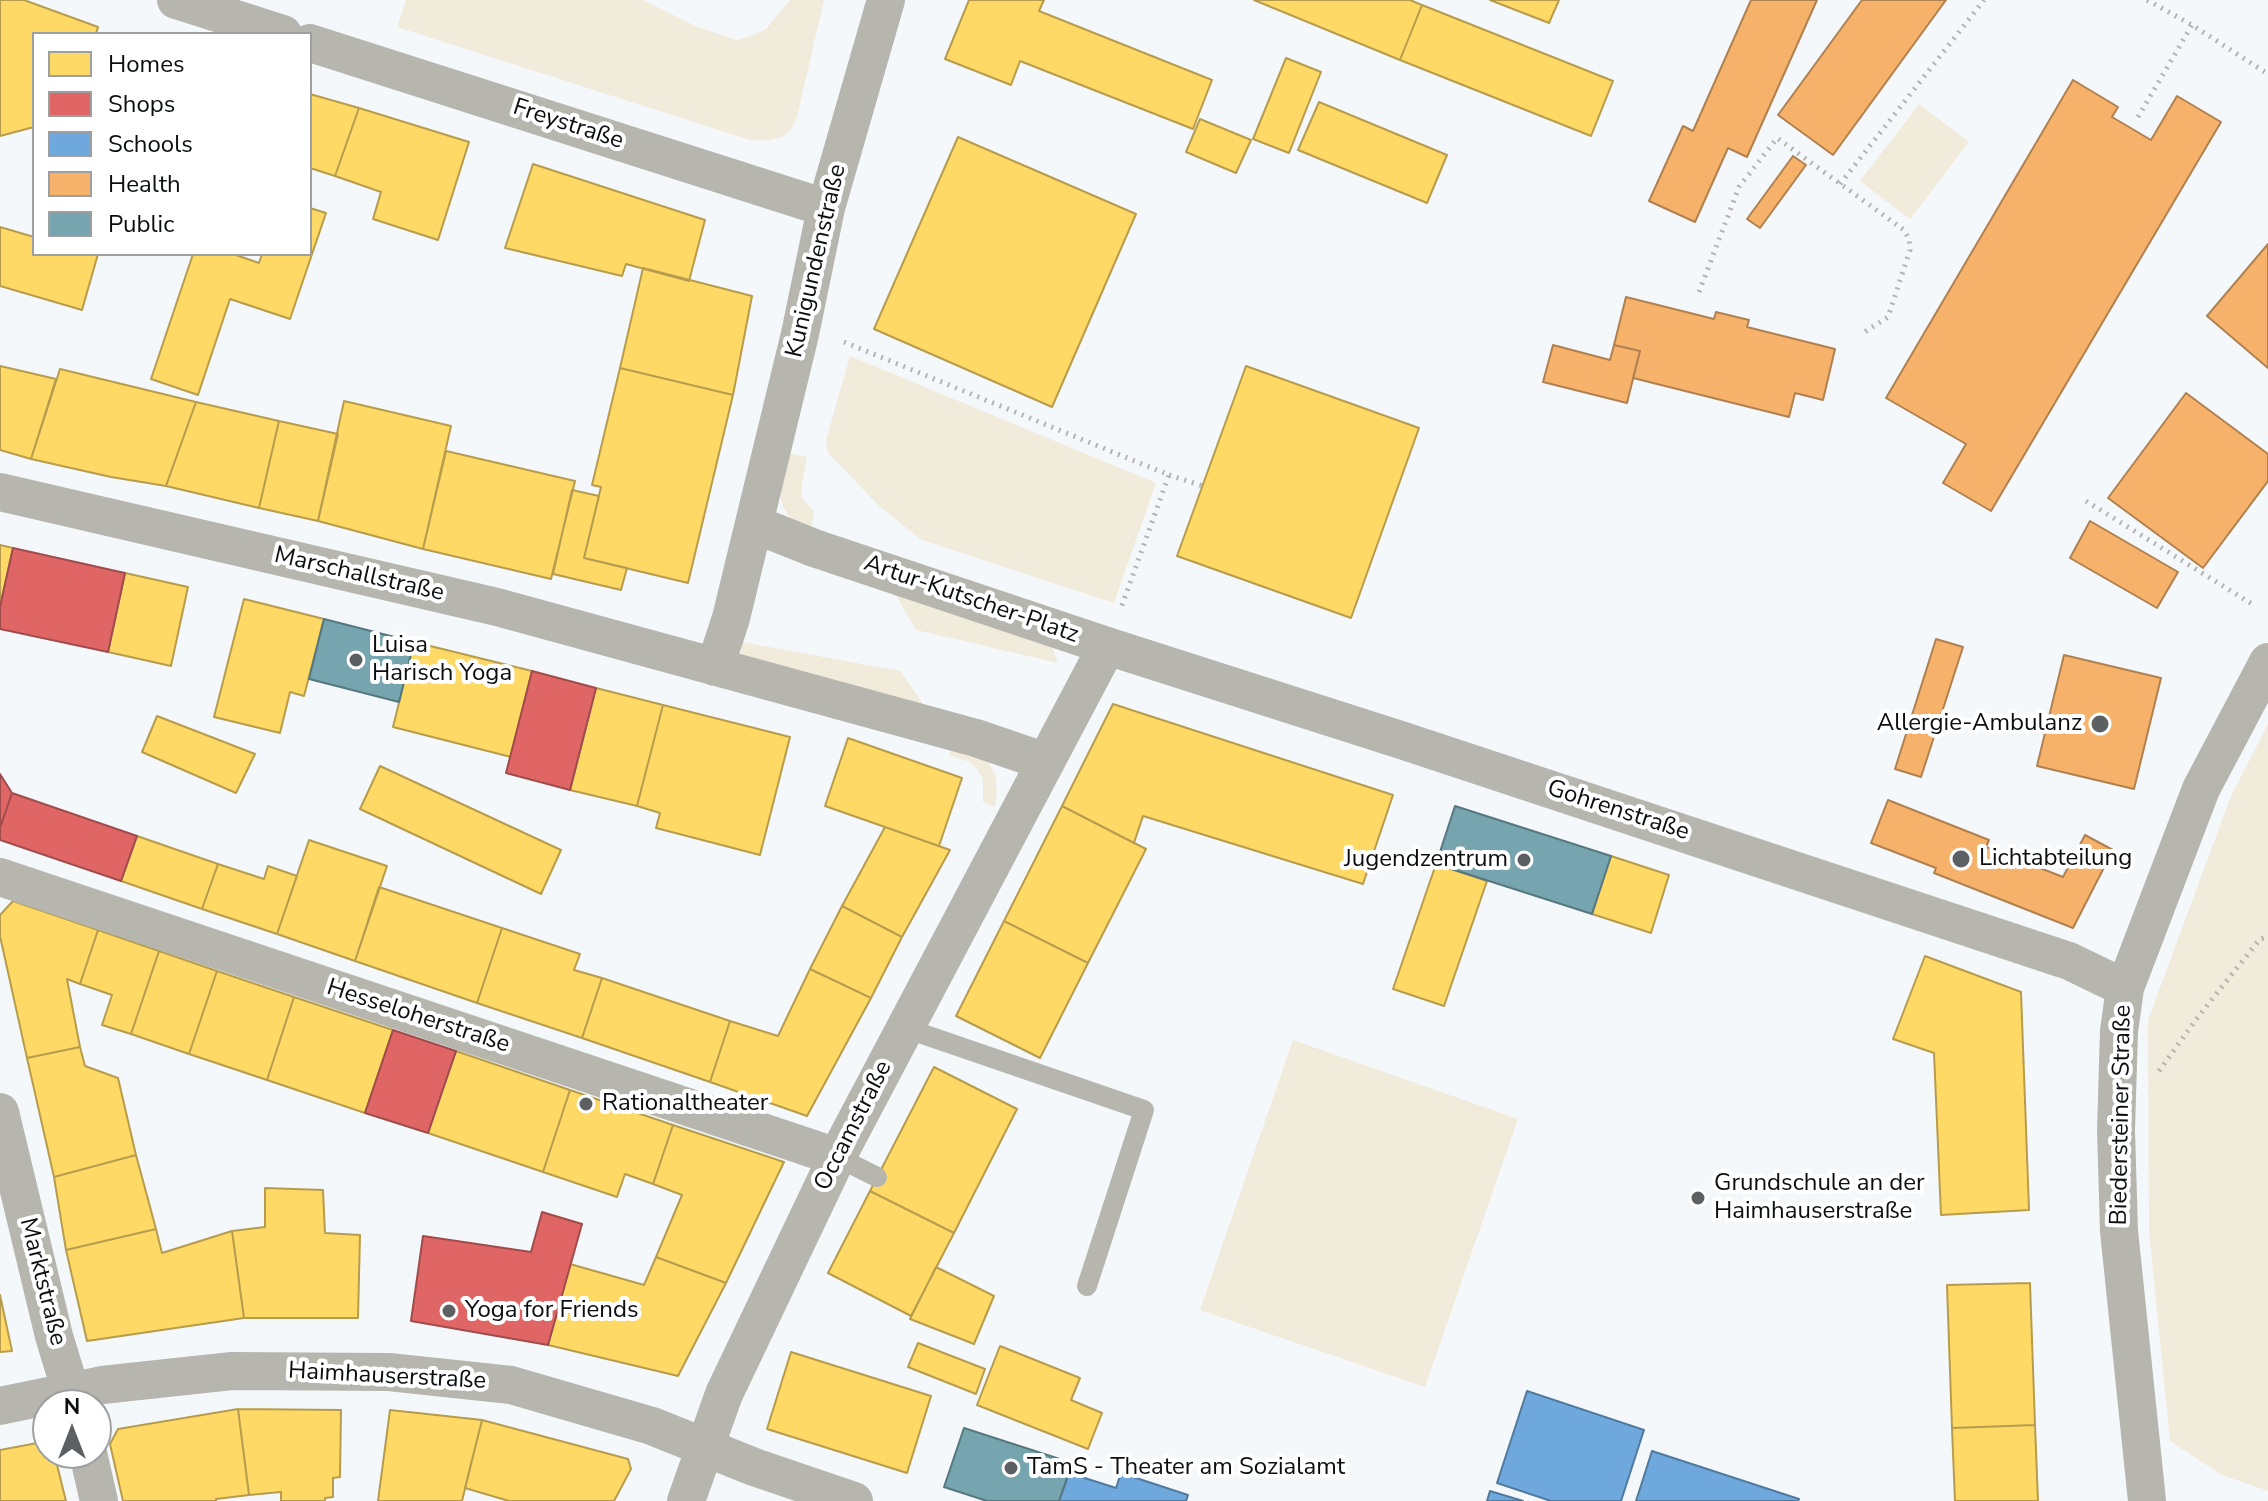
<!DOCTYPE html>
<meta charset="utf-8">
<style>
body{margin:0}
#map{position:relative;width:2268px;height:1501px;overflow:hidden;background:#f5f8fb;font-family:"Nunito Sans",sans-serif}
canvas{display:block}
.legend{position:absolute;left:32px;top:32px;width:280px;height:224px;box-sizing:border-box;background:#fff;border:2px solid #9d9fa0;margin:0;padding:10px 14px;list-style:none;font-size:24px;color:#0b0e11}
.legend li{display:flex;align-items:center;gap:16px;height:40px}
.legend b{width:40px;border:2px solid #9d9fa0}
.north{position:absolute;left:32px;top:1389px;width:80px;height:80px;box-sizing:border-box;background:#fff;border:2px solid #9d9fa0;border-radius:50%;rotate:0deg;font-size:22px;font-weight:700;line-height:32px;text-align:center;color:#0b0e11}
.north::after{content:'';display:block;margin:auto;width:28px;height:36px;background:#5d6063;clip-path:polygon(50% 0,100% 100%,50% 72%,0 100%)}
</style>
<div id="map">
<canvas width="2268" height="1501"></canvas>
<ul class="legend">
<li><b style="height:22px;background:#ffd966"></b>Homes</li>
<li><b style="height:22px;background:#e06666"></b>Shops</li>
<li><b style="height:22px;background:#6fa8dc"></b>Schools</li>
<li><b style="height:22px;background:#f6b26b"></b>Health</li>
<li><b style="height:22px;background:#76a5af"></b>Public</li>
</ul>
<div class="north">N</div>
</div>
<script>
const context = document.querySelector('canvas').getContext('2d');
context.lineJoin = 'round';
function fillPath(path, color) { context.fillStyle = color; context.fill(path, 'evenodd'); }
const poly = rows => new Path2D(rows.map(r => 'M' + r).join(''));
function stroke(path, color, width, dash) { context.strokeStyle = color; context.lineWidth = width; context.lineCap = dash ? 'butt' : 'round'; context.setLineDash(dash || []); context.stroke(path); }
function label(font, color, halo, rows, align = 'center') {
  context.font = font + ' "Nunito Sans",sans-serif'; context.lineWidth = 8; context.setLineDash([]); context.textBaseline = 'middle'; context.strokeStyle = halo; context.fillStyle = color; for (const [text, x, y, turn = 0] of rows) {
    context.save(); context.translate(x, y); context.rotate((+turn || 0) * Math.PI / 180); context.textAlign = isNaN(turn) ? turn : align; if (halo) context.strokeText(text, 0, 0); context.fillText(text, 0, 0); context.restore();
  }
}
const green = poly([
 [406,0,643,0,695,26,736,40,751,36,766,29,790,0,824,0,797,117,790,131,782,137,770,140,750,140,397,27],
 [1919,104,1969,142,1910,219,1860,181],
 [850,356,1156,483,1114,603,922,540,880,507,828,453,826,440],
 [786,453,807,457,801,490,802,498,814,512,810,533,794,523,783,507,780,495],
 [893,590,1052,646,1058,663,916,630],
 [742,642,900,671,925,707,741,656],
 [2268,724,2268,1491,2222,1475,2170,1441,2149,1232,2148,1020,2231,796],
 [952,743,987,761,995,774,997,791,995,807,983,802,983,779,977,769,970,762,949,755],
 [1293,1040,1518,1119,1425,1387,1200,1310]
]);
const homes = poly([
 [0,0,24,0,98,27,96,34,34,34,34,127,0,136,0,0],
 [969,0,1044,0,1039,11,1212,80,1193,129,1020,61,1011,85,945,59,969,0],
 [1254,0,1410,0,1422,5,1400,60,1254,0],
 [1490,0,1559,0,1549,23,1490,0],
 [1422,5,1613,81,1591,136,1400,60,1422,5],
 [1286,58,1321,72,1289,153,1253,139,1286,58],
 [310,94,359,108,335,176,310,168,310,94],
 [1319,102,1447,155,1427,203,1298,150,1319,102],
 [359,108,469,142,438,240,373,219,381,192,335,176,359,108],
 [1200,119,1251,140,1236,173,1186,152,1200,119],
 [958,137,1136,214,1052,407,874,329,958,137],
 [533,164,705,220,689,281,626,264,622,276,505,248,533,164],
 [310,208,326,213,290,319,230,299,198,395,151,379,193,254,233,254,259,263,262,254,310,254,310,208],
 [0,227,34,237,34,254,98,254,82,310,0,286,0,227],
 [643,268,752,296,733,395,620,368,643,268],
 [0,366,56,379,31,459,0,450,0,366],
 [1246,366,1419,428,1351,618,1177,556,1246,366],
 [620,368,733,395,688,583,584,558,601,487,592,485,620,368],
 [60,369,196,402,166,486,111,477,31,459,60,369],
 [344,401,451,426,423,549,318,521,344,401],
 [196,402,279,421,259,508,166,486,196,402],
 [279,421,338,434,318,521,259,508,279,421],
 [446,451,575,481,551,579,423,549,446,451],
 [572,490,599,496,584,558,627,568,621,590,553,574,572,490],
 [0,545,13,548,0,607,0,545],
 [125,573,188,587,171,666,108,652,125,573],
 [244,599,324,619,304,696,290,692,280,733,214,717,244,599],
 [414,642,532,671,511,757,393,727,414,642],
 [596,688,663,705,637,806,570,790,596,688],
 [1113,704,1393,795,1363,884,1143,816,1134,843,1062,806,1113,704],
 [663,705,790,737,760,855,656,828,660,813,637,806,663,705],
 [157,716,255,754,236,793,142,752,157,716],
 [848,738,962,778,939,846,825,806,848,738],
 [380,766,561,850,541,894,360,809,380,766],
 [1062,806,1146,849,1088,963,1004,921,1062,806],
 [885,827,950,850,902,937,842,906,885,827],
 [137,836,218,864,202,909,121,881,137,836],
 [309,840,387,866,355,961,277,934,309,840],
 [1611,856,1669,875,1651,933,1592,914,1611,856],
 [218,864,264,879,268,866,297,876,277,934,202,909,218,864],
 [1436,864,1487,881,1444,1006,1393,989,1436,864],
 [379,887,502,928,477,1003,355,961,379,887],
 [13,901,98,930,80,984,67,979,80,1047,27,1058,0,936,0,915,13,901],
 [842,906,902,937,871,998,810,969,842,906],
 [1004,921,1088,963,1040,1058,956,1016,1004,921],
 [502,928,580,954,574,970,602,978,582,1038,477,1003,502,928],
 [98,930,159,951,131,1034,102,1025,112,995,80,984,98,930],
 [159,951,217,971,189,1054,131,1034,159,951],
 [1925,956,2021,992,2029,1210,1941,1215,1934,1053,1893,1039,1925,956],
 [810,969,871,998,807,1116,710,1082,730,1021,778,1036,810,969],
 [217,971,294,997,267,1080,189,1054,217,971],
 [602,978,730,1021,710,1082,582,1038,602,978],
 [294,997,393,1030,365,1113,267,1080,294,997],
 [80,1047,85,1066,118,1078,136,1155,54,1177,27,1058,80,1047],
 [456,1051,570,1090,543,1172,428,1133,456,1051],
 [934,1067,1017,1109,954,1233,870,1191,934,1067],
 [570,1090,673,1125,653,1184,625,1174,617,1197,543,1172,570,1090],
 [673,1125,784,1162,726,1283,656,1257,682,1195,653,1184,673,1125],
 [136,1155,156,1229,66,1250,54,1177,136,1155],
 [265,1188,323,1190,325,1233,360,1235,358,1318,244,1318,232,1231,265,1227,265,1188],
 [870,1191,954,1233,911,1316,828,1273,870,1191],
 [156,1229,162,1253,232,1231,244,1318,87,1341,66,1250,156,1229],
 [656,1257,726,1283,678,1376,548,1345,570,1264,644,1285,656,1257],
 [936,1267,994,1296,974,1344,910,1319,936,1267],
 [2030,1283,2035,1425,1952,1428,1947,1285,2030,1283],
 [0,1295,12,1351,0,1352,0,1295],
 [918,1343,985,1369,976,1394,908,1367,918,1343],
 [1000,1346,1080,1378,1071,1400,1102,1413,1088,1449,977,1405,1000,1346],
 [791,1352,931,1396,907,1473,767,1429,791,1352],
 [238,1409,249,1495,216,1499,216,1501,123,1501,110,1444,118,1429,238,1409],
 [238,1409,341,1410,340,1477,333,1478,333,1497,325,1498,325,1501,281,1501,281,1492,249,1495,238,1409],
 [390,1410,482,1420,462,1501,378,1501,390,1410],
 [482,1420,628,1459,631,1469,614,1501,509,1501,465,1488,482,1420],
 [2035,1425,2038,1501,1955,1501,1952,1428,2035,1425],
 [48,1441,48,1453,54,1453,66,1501,0,1501,0,1450,48,1441]
]);
const shops = poly([
 [13,548,125,573,108,652,0,629,0,607,13,548],
 [532,671,596,688,570,790,506,773,532,671],
 [0,774,12,793,0,828,0,774],
 [12,793,137,836,121,881,0,840,0,828,12,793],
 [393,1030,456,1051,428,1133,365,1113,393,1030],
 [542,1212,582,1224,548,1345,411,1321,423,1236,531,1252,542,1212]
]);
const schools = poly([
 [1527,1391,1644,1430,1621,1501,1551,1501,1497,1483,1527,1391],
 [1652,1451,1799,1499,1798,1501,1636,1501,1652,1451],
 [1069,1473,1116,1488,1121,1473,1188,1495,1186,1501,1059,1501,1069,1473],
 [1490,1491,1523,1501,1487,1501,1490,1491]
]);
const health = poly([
 [1751,0,1817,0,1747,157,1728,148,1695,222,1649,201,1683,126,1693,131,1751,0],
 [1862,0,1946,0,1833,155,1778,115,1862,0],
 [2073,80,2118,107,2112,117,2151,140,2177,96,2221,122,1991,511,1943,483,1966,444,1886,398,2073,80],
 [1793,156,1806,165,1760,228,1747,219,1793,156],
 [2268,244,2268,368,2207,316,2268,244],
 [1626,297,1714,319,1716,312,1749,320,1747,327,1835,349,1823,400,1795,393,1789,417,1633,378,1640,351,1614,345,1626,297],
 [1553,345,1610,360,1614,345,1640,351,1627,403,1543,382,1553,345],
 [2186,393,2268,454,2268,481,2203,568,2108,498,2186,393],
 [2090,521,2178,572,2157,608,2070,558,2090,521],
 [1936,639,1963,647,1921,777,1895,769,1936,639],
 [2064,655,2161,678,2134,789,2037,766,2064,655],
 [1888,800,1989,840,1986,847,2063,877,2085,835,2113,850,2073,928,1934,873,1936,868,1871,843,1888,800]
]);
const public = poly([
 [324,619,414,642,399,702,309,679,324,619],
 [1455,806,1611,856,1592,914,1436,864,1455,806],
 [964,1428,1072,1463,1059,1501,987,1501,944,1487,964,1428]
]);
const path = poly([
 [2147,0,2192,25,2268,74],
 [2138,117,2192,25],
 [1840,184,1984,0],
 [1699,292,1739,187,1777,138,1904,230,1909,239,1910,250,1888,317,1863,333],
 [844,342,1169,475,1121,608],
 [1169,475,1203,486],
 [2086,501,2252,604],
 [2159,1071,2198,1017,2260,939,2268,937]
]);
const lane = poly([
 [905,1028,1144,1110,1087,1286],
 [837,1157,877,1177]
]);
const street = poly([
 [176,0,283,34],
 [310,43,826,208],
 [0,492,497,607,976,738,1046,762],
 [754,524,814,548,1107,646,1404,741,2069,961,2125,988],
 [715,667,731,618,800,334,826,208,886,0],
 [0,877,837,1157],
 [0,1112,54,1336,75,1405],
 [0,1406,102,1385,232,1371,389,1372,511,1385,652,1426,754,1467,854,1501],
 [88,1453,99,1501],
 [686,1501,724,1394,837,1157,1107,646],
 [2147,1501,2119,1231,2116,1130,2119,1031,2125,988,2201,789,2268,662]
]);
const markers = [
 [356,660,8,"#5d6063"],
 [2100,724,10,"#5d6063"],
 [1961,859,10,"#5d6063"],
 [1524,860,8,"#5d6063"],
 [586,1104,8,"#5d6063"],
 [1698,1198,8,"#5d6063"],
 [449,1311,8,"#5d6063"],
 [1011,1468,8,"#5d6063"]
];
const streetNames = [
 ["Freystraße",568,125,18],
 ["Kunigundenstraße",817,261,-77],
 ["Marschallstraße",359,575,13],
 ["Artur-Kutscher-Platz",971,600,19],
 ["Gohrenstraße",1618,811,18],
 ["Hesseloherstraße",418,1017,18],
 ["Biedersteiner Straße",2122,1115,-89],
 ["Occamstraße",854,1126,-63],
 ["Marktstraße",42,1282,76],
 ["Haimhauserstraße",387,1377,3]
];
const poiNames = [
 ["Luisa",372,646],
 ["Harisch Yoga",372,674],
 ["Allergie-Ambulanz",2082,724,"right"],
 ["Lichtabteilung",1979,859],
 ["Jugendzentrum",1508,860,"right"],
 ["Rationaltheater",602,1104],
 ["Grundschule an der",1714,1184],
 ["Haimhauserstraße",1714,1212],
 ["Yoga for Friends",465,1311],
 ["TamS - Theater am Sozialamt",1027,1468]
];
fillPath(green, '#f0ebdb');
fillPath(homes, '#ffd966');
stroke(homes, '#b69c4c', 2);
fillPath(shops, '#e06666');
stroke(shops, '#a04c4c', 2);
fillPath(schools, '#6fa8dc');
stroke(schools, '#517a9f', 2);
fillPath(health, '#f6b26b');
stroke(health, '#b08150', 2);
fillPath(public, '#76a5af');
stroke(public, '#567880', 2);
stroke(path, '#b4b3b1', 5, [2, 6]);
stroke(lane, '#b6b5ae', 20);
stroke(street, '#b6b5ae', 38);
for (const [x, y, r, color] of markers) { const dot = new Path2D(); dot.arc(x, y, r, 0, 2 * Math.PI); context.fillStyle = color; context.fill(dot); stroke(dot, '#fff', 3); }
label('24px', '#0b0e11', '#fff', streetNames);
label('24px', '#0b0e11', '#fff', poiNames, 'left');
</script>
